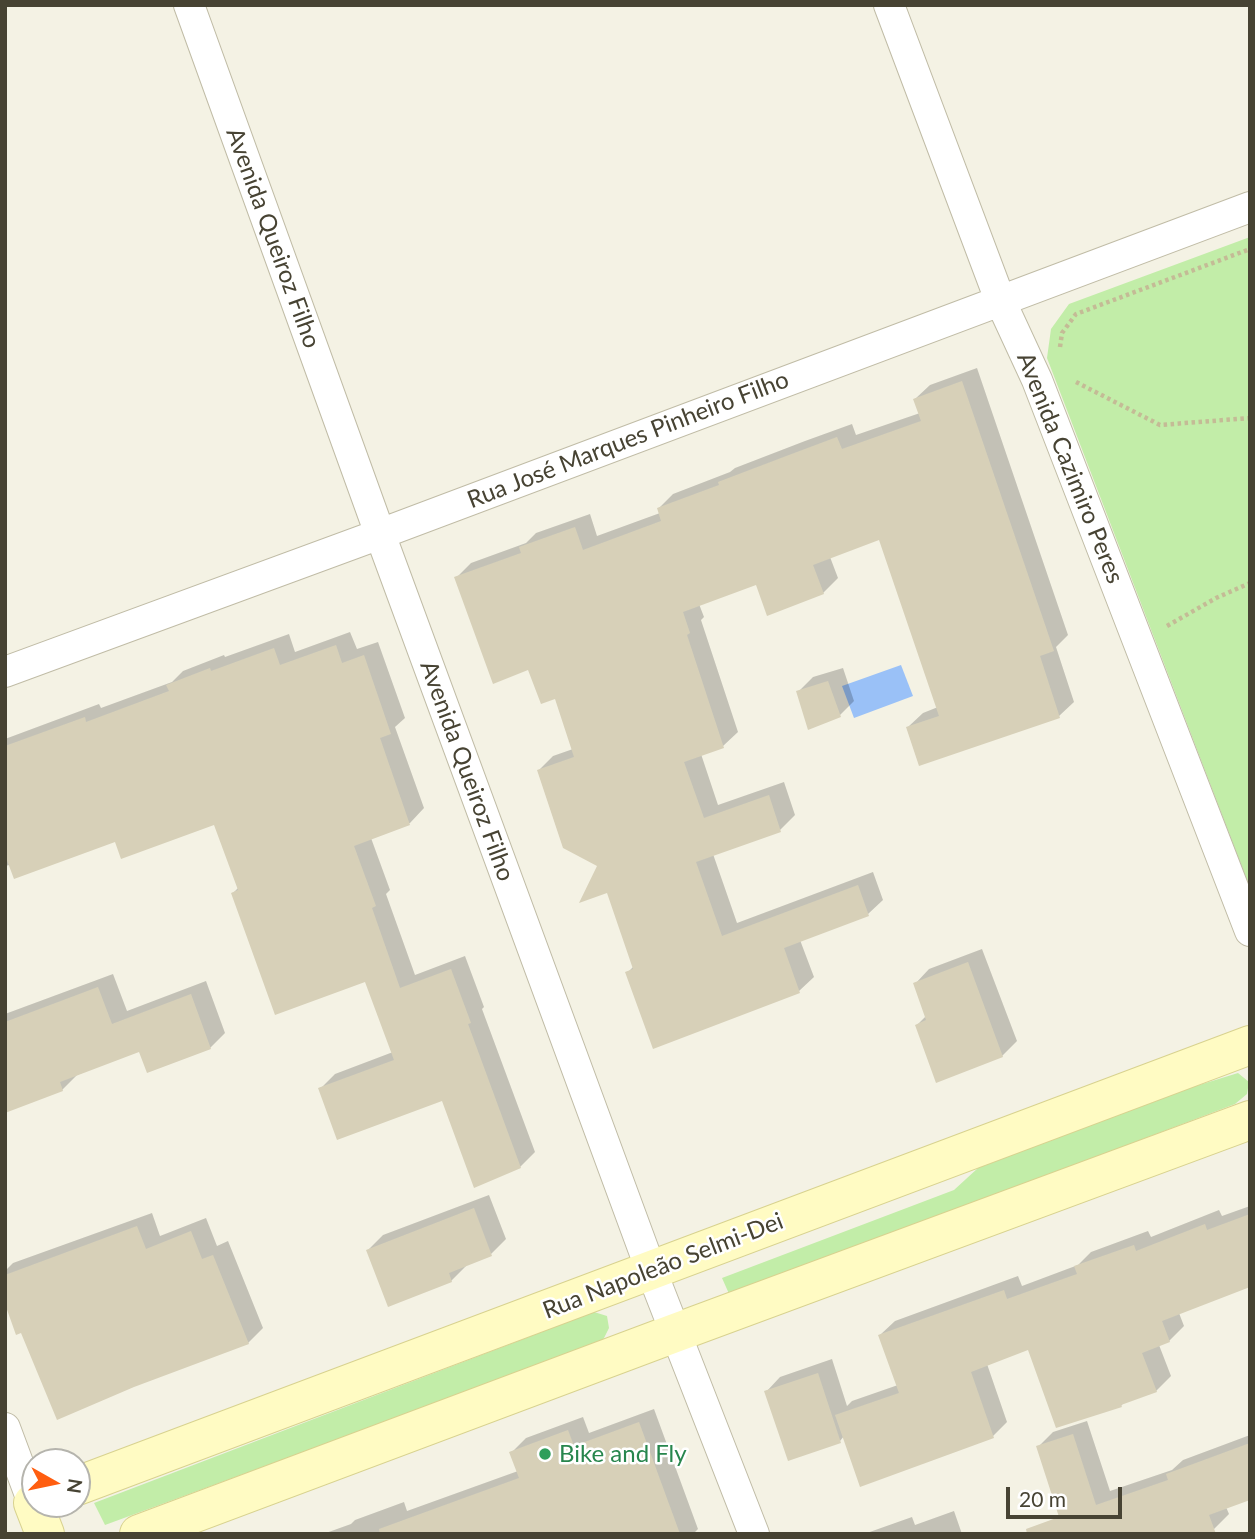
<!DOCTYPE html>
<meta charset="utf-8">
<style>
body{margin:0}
#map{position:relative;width:1255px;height:1539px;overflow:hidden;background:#f4f2e4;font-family:Lato,sans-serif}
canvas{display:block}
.frame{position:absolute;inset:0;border:7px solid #474333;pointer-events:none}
.north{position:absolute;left:21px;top:1448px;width:70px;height:70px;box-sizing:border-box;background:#fff;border:2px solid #b5b4ad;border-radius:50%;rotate:99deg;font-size:19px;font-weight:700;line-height:28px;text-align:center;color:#474333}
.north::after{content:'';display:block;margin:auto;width:24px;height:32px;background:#ff5e10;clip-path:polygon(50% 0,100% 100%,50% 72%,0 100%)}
.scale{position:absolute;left:1006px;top:1487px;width:116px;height:32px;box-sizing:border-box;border:4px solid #474333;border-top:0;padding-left:9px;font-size:21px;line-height:24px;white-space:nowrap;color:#474333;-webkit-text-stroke:5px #fff;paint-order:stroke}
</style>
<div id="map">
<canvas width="1255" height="1539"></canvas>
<div class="frame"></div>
<div class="north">N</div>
<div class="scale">20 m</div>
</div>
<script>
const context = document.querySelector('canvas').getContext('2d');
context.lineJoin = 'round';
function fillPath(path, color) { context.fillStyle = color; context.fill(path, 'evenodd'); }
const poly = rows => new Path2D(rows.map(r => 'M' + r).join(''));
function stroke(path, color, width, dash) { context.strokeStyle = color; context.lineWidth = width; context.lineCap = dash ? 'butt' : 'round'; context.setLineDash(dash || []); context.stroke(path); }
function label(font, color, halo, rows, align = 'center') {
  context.font = font + ' Lato,sans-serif'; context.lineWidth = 5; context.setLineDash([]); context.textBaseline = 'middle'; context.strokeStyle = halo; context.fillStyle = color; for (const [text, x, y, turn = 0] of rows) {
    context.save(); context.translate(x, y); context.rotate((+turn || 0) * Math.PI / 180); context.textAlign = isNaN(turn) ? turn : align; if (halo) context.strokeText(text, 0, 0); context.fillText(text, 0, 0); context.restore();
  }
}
const green = poly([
 [1250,237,1250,888,1047,358,1051,329,1069,304],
 [1238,1073,1249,1082,1247,1094,1235,1104,730,1296,722,1278,954,1190,978,1168,1183,1090],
 [594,1312,607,1316,609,1328,602,1342,105,1525,94,1503]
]);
const water = poly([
 [901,665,913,696,854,718,842,686]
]);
const shadow = poly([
 [977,368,1068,635,1056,647,1074,702,1059,716,908,727,923,713,938,707,880,538,830,557,838,578,823,593,757,582,699,604,704,617,701,620,738,732,723,746,701,754,718,805,784,782,795,815,780,830,713,854,737,923,873,872,883,900,868,914,800,940,814,977,799,991,627,973,634,966,600,865,539,770,553,756,573,749,556,697,529,668,456,578,471,563,526,543,536,533,590,514,597,536,660,513,659,508,673,494,730,472,735,468,805,441,852,424,856,435,920,413,915,399,930,385],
 [350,632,357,649,378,642,405,718,395,727,424,808,410,823,371,838,390,890,386,894,415,975,465,956,484,1007,482,1009,535,1152,520,1167,443,1098,320,1089,335,1074,393,1052,366,980,233,893,239,887,215,823,116,840,5,866,5,739,99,704,101,708,172,682,183,671,224,655,225,657,289,634,295,652],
 [843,668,854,701,840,715,798,692,813,677],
 [982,949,1017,1041,1002,1056,917,1025,926,1016,915,984,929,969],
 [113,974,127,1011,206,981,225,1033,210,1048,140,1050,77,1075,62,1090,5,1111,5,1014],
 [489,1195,506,1239,491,1254,465,1264,466,1266,451,1281,368,1250,383,1235],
 [1250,1206,1250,1286,1179,1313,1184,1326,1169,1341,1159,1345,1171,1376,1156,1391,1125,1401,1121,1406,1029,1348,987,1364,1007,1422,993,1436,844,1436,840,1441,766,1392,780,1377,832,1359,847,1406,852,1401,898,1385,880,1335,895,1321,1018,1276,1022,1286,1078,1265,1091,1252,1148,1231,1151,1237,1219,1210,1222,1216],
 [152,1213,160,1236,206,1218,217,1246,228,1241,263,1328,248,1343,22,1331,5,1298,5,1271,13,1263],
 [654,1409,698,1529,693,1534,323,1534,351,1524,355,1520,404,1502,407,1511,518,1471,511,1453,526,1438,583,1417,589,1433],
 [1087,1421,1110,1491,1172,1470,1183,1460,1250,1435,1250,1498,1226,1507,1229,1514,1214,1529,1067,1534,1038,1447,1053,1432],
 [954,1511,962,1534,864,1534,912,1517,915,1525]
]);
const building = poly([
 [962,381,1054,651,1040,656,1060,718,919,766,906,727,939,716,879,540,813,565,824,594,767,616,756,585,683,612,690,633,687,635,724,748,684,762,704,818,769,795,781,832,696,862,722,936,858,885,869,916,784,948,800,993,653,1049,625,972,633,969,607,893,579,903,597,866,563,848,537,770,574,757,555,699,541,704,528,670,493,684,454,577,521,553,519,547,575,527,583,550,661,521,657,508,719,485,718,482,789,455,837,437,842,449,921,421,913,399],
 [336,645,342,663,364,655,391,734,380,738,410,825,354,846,376,906,372,908,400,988,451,969,471,1023,468,1024,521,1168,474,1188,442,1101,337,1140,318,1088,394,1060,365,982,275,1015,231,893,238,890,214,825,121,859,115,842,14,879,5,855,5,746,85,717,86,722,169,691,166,685,210,668,211,671,274,648,280,665],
 [828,681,841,717,808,730,796,691],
 [968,962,1003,1057,936,1083,915,1025,926,1020,913,983],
 [98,987,112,1024,191,994,211,1049,147,1073,139,1052,60,1082,63,1091,5,1113,5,1022],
 [474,1208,492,1256,449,1273,452,1282,388,1307,366,1250],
 [1250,1214,1250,1287,1162,1321,1170,1342,1142,1353,1157,1392,1121,1405,1122,1407,1056,1428,1028,1350,971,1372,994,1438,860,1487,835,1415,899,1393,878,1335,1004,1290,1007,1299,1077,1274,1074,1266,1134,1245,1136,1251,1205,1224,1207,1230],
 [137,1226,146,1249,191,1231,202,1259,213,1255,249,1344,134,1387,57,1420,21,1333,16,1335,5,1304,5,1275],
 [818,1373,841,1443,788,1461,764,1391],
 [639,1422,680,1534,380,1534,379,1529,519,1478,509,1452,568,1430,574,1446],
 [1073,1434,1096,1505,1168,1480,1166,1474,1250,1443,1250,1500,1209,1515,1216,1534,1027,1534,1026,1529,1059,1517,1036,1446]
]);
const path = poly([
 [1060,347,1062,333,1076,314,1250,249],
 [1076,382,1160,425,1250,418],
 [1167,626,1216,598,1250,583]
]);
const minor = poly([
 [189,5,380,534,651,1270,754,1534],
 [889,5,1000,300,1037,380,1250,931],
 [5,672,380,534,1250,207],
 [5,1428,33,1503]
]);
const secondary = poly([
 [77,1486,1250,1045],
 [33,1503,45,1534],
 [139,1534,675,1333,1250,1120]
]);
const markers = [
 [545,1454,7,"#2e9e5b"]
];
const streetNames = [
 ["Avenida Queiroz Filho",273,238,70],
 ["Rua José Marques Pinheiro Filho",628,440,-21],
 ["Avenida Cazimiro Peres",1070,468,68],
 ["Avenida Queiroz Filho",467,771,70],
 ["Rua Napoleão Selmi-Dei",663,1266,-21]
];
const leisureNames = [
 ["Bike and Fly",559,1454]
];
fillPath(green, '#c2eda8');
fillPath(water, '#9ac1f7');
fillPath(shadow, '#0003');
fillPath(building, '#d7d0b8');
stroke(minor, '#c0bca6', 32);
stroke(secondary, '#d8d28f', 40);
stroke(path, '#c4bb96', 4.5, [3.5, 3.5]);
stroke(minor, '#fff', 30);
stroke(secondary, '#fffbc3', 38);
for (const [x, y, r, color] of markers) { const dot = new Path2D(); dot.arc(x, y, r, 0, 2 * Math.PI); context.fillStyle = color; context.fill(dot); stroke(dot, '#fff', 2.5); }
label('24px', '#474333', '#fff', streetNames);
label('24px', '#27864d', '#fff', leisureNames, 'left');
</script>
